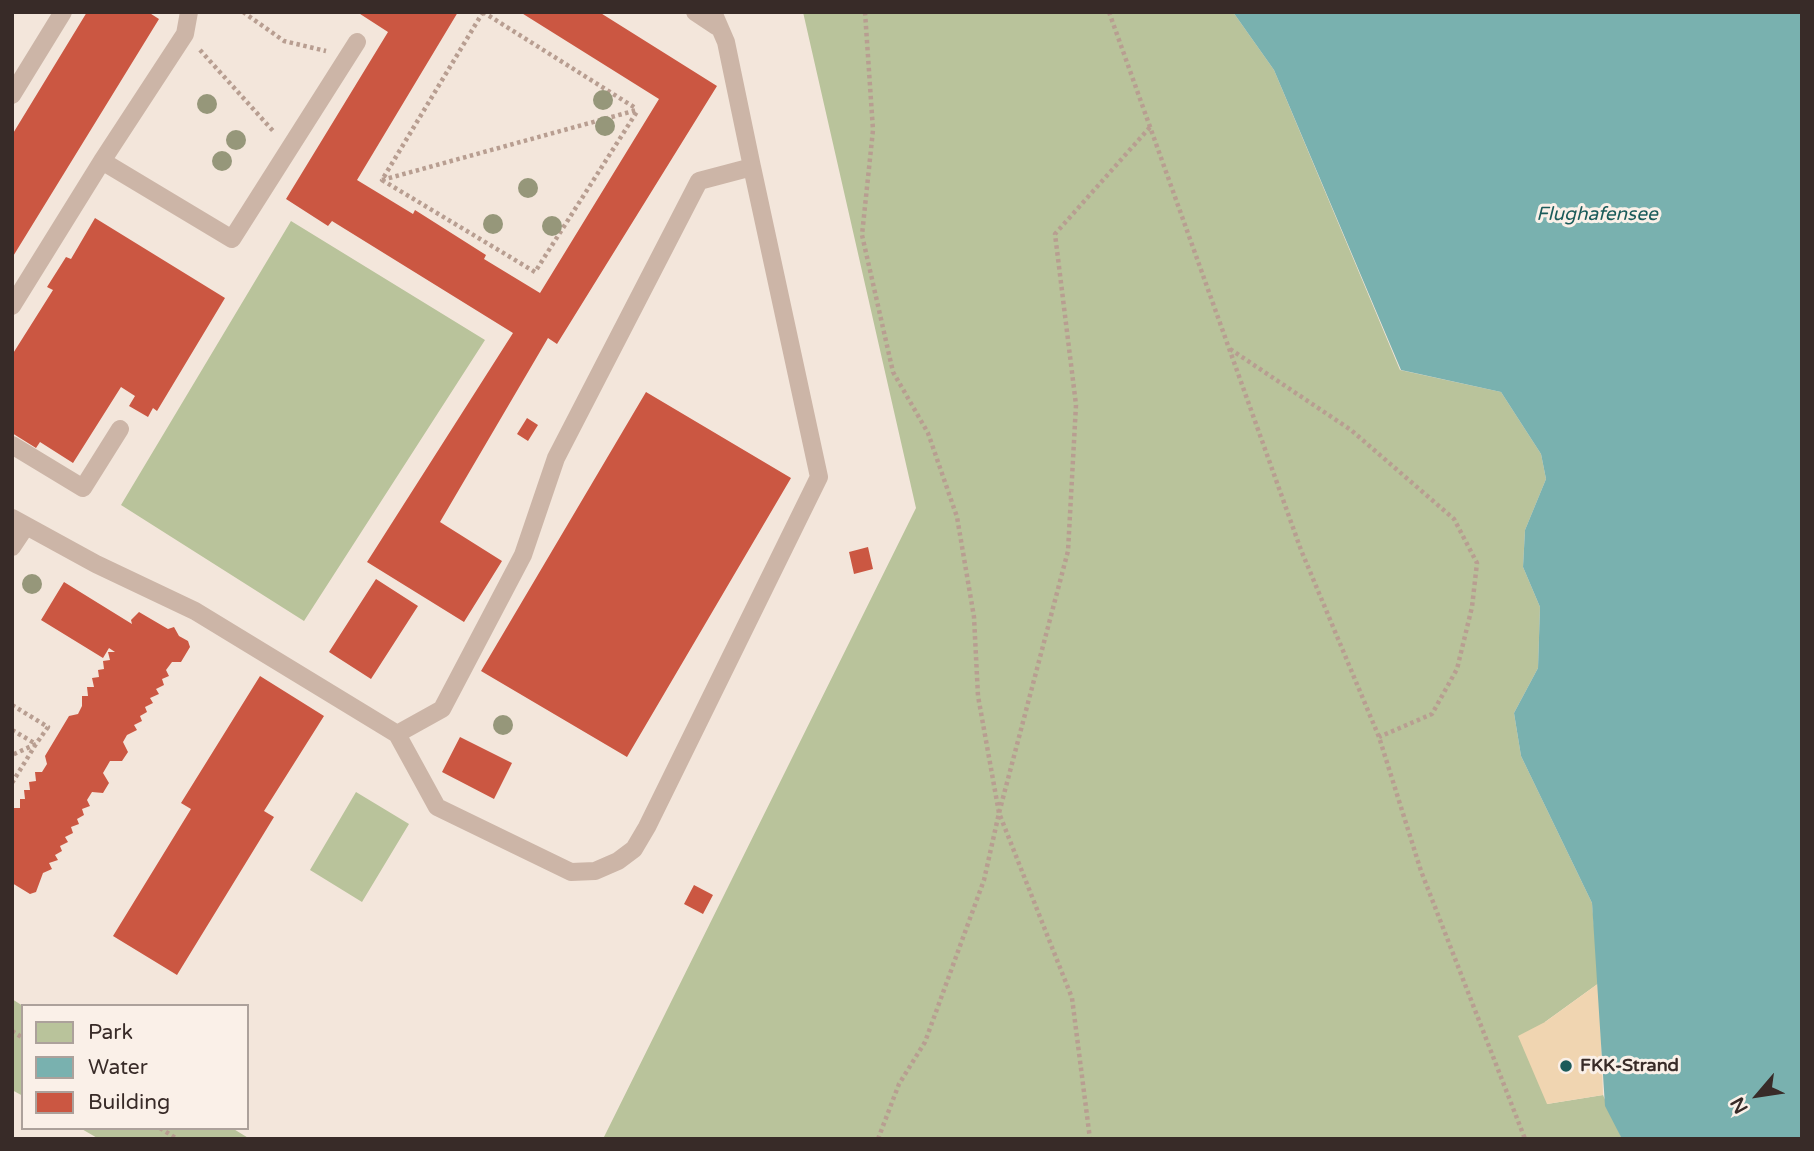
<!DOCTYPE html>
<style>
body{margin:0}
#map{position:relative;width:1814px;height:1151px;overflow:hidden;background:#f3e6db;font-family:"Varela Round",sans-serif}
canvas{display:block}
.frame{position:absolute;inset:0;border:14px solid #382b28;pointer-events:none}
.legend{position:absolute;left:21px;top:1004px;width:228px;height:126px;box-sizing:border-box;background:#faf0e8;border:2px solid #aca19b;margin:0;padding:9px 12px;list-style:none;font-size:21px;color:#382b28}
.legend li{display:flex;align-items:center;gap:14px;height:35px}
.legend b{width:35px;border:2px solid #aca19b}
.north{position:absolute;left:1723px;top:1060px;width:70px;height:70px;-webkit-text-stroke:5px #faf0e8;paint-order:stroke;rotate:241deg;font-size:19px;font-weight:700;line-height:28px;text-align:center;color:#382b28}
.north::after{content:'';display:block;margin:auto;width:24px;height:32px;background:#382b28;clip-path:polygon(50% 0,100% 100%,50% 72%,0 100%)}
</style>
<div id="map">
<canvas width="1814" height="1151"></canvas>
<div class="frame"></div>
<ul class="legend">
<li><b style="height:19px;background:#b9c39b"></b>Park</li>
<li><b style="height:19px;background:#79b1af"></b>Water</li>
<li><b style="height:19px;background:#cb5742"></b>Building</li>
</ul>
<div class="north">N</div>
</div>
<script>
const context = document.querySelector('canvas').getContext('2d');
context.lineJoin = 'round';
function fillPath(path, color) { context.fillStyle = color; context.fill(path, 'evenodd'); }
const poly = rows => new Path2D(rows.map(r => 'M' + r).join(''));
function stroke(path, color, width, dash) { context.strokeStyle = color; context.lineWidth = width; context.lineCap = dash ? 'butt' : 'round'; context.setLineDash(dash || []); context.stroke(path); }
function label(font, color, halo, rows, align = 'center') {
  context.font = font + ' "Varela Round",sans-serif'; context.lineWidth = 6; context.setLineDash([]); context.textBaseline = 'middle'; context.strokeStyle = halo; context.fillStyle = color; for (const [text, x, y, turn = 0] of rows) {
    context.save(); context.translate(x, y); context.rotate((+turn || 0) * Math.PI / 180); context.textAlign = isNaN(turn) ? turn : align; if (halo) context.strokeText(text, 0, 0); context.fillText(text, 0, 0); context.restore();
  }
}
const green = poly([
 [803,12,1233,12,1274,70,1400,370,1501,392,1541,454,1546,479,1525,530,1523,567,1540,607,1538,668,1514,713,1521,756,1592,903,1599,983,1545,1022,1547,1104,1603,1095,1622,1139,603,1139,916,508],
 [291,221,485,340,304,621,121,505],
 [356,792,409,824,362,902,310,870],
 [12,999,23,1006,23,1096,12,1090],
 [80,1128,232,1128,250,1139,99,1139]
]);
const sand = poly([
 [1599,983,1603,1095,1547,1104,1518,1036,1545,1022]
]);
const water = poly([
 [1233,12,1802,12,1802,1139,1622,1139,1605,1106,1592,903,1521,756,1514,713,1538,668,1540,607,1523,567,1525,530,1546,479,1541,454,1501,392,1401,370,1274,70]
]);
const building = poly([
 [87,12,148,12,159,19,12,258,12,135],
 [357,12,458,12,357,180,413,214,415,210,486,255,484,259,540,293,659,99,520,12,599,12,717,86,557,344,548,338,440,522,502,561,464,622,367,562,513,333,332,221,328,226,286,199,388,32],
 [95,218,225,298,157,411,153,408,148,417,129,406,135,396,121,387,73,463,40,442,36,448,12,433,12,355,53,290,47,287,66,257,71,259],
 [646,392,791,478,627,757,481,671],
 [527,418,538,425,528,441,517,434],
 [868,547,873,569,854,574,849,552],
 [376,579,418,606,371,679,329,652],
 [64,582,132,624,131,620,139,612,168,629,174,627,179,636,188,641,190,647,181,662,172,662,166,670,169,676,162,679,164,685,156,689,159,694,150,698,153,703,145,707,147,712,140,716,142,721,134,725,137,730,127,735,123,742,128,752,122,761,110,761,103,773,109,783,103,793,92,792,87,800,90,806,82,809,84,815,77,819,79,824,71,827,73,833,65,837,68,842,60,846,62,851,55,855,58,860,49,863,52,869,43,873,36,892,30,894,12,883,14,808,20,808,20,799,25,799,24,790,30,790,29,782,36,781,35,772,42,772,47,764,45,756,69,716,78,714,82,706,82,696,88,696,87,687,94,687,92,678,99,677,98,670,104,669,103,661,110,660,108,652,115,652,109,648,103,658,41,620],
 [260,676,324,716,264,811,274,817,177,975,113,936,191,809,181,803],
 [460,737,512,763,494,799,442,772],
 [694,885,713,895,703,914,684,904]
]);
const path = poly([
 [243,12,284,41,326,51],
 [483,12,382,180,535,272,638,110],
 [483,12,637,109],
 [865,12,873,130,862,235,893,372,928,433,957,517,974,617,978,696,999,813,1072,998,1090,1139],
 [1109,12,1301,550,1379,737,1421,871,1525,1139],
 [200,50,274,132],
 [382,180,637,110],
 [1230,349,1351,430,1454,519,1477,563,1472,607,1457,669,1432,714,1379,737],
 [12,705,48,727,36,744,12,755],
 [12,730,36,744,12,783],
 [12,1031,23,1038],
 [160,1128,177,1139],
 [878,1139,899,1084,925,1042,984,880,999,813,1068,551,1076,405,1055,234,1151,126]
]);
const service = poly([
 [189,12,185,34,102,161,232,239,357,42],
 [695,12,716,26],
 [12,95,63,12],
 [12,306,102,161],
 [12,445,83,488,120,429],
 [12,518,96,564,195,611,397,734,437,807,571,872,595,871,618,861,634,849,647,827,819,477,752,167],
 [12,547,26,526],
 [397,734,442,709,523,555,556,458,699,181,752,167,726,42,713,12]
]);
const trees = [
 [603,100],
 [207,104],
 [605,126],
 [236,140],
 [222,161],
 [528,188],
 [493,224],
 [552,226],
 [32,584],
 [503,725]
];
const markers = [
 [1566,1066,7,"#1b5b5a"]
];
const poiNames = [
 ["FKK-Strand",1580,1066]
];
const waterNames = [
 ["Flughafensee",1597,215]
];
fillPath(green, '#b9c39b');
fillPath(sand, '#f0d5b1');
fillPath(water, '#79b1af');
fillPath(building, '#cb5742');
stroke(path, '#b89e91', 4.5, [3.5, 3.5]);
stroke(service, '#ccb5a7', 18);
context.fillStyle = '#96977a';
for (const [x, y] of trees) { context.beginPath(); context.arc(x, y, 10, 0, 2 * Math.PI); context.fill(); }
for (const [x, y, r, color] of markers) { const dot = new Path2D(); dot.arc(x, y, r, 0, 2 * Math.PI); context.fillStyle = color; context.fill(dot); stroke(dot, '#faf0e8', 2.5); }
label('bold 18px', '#382b28', '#faf0e8', poiNames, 'left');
label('italic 19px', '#1b5b5a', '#faf0e8', waterNames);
</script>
